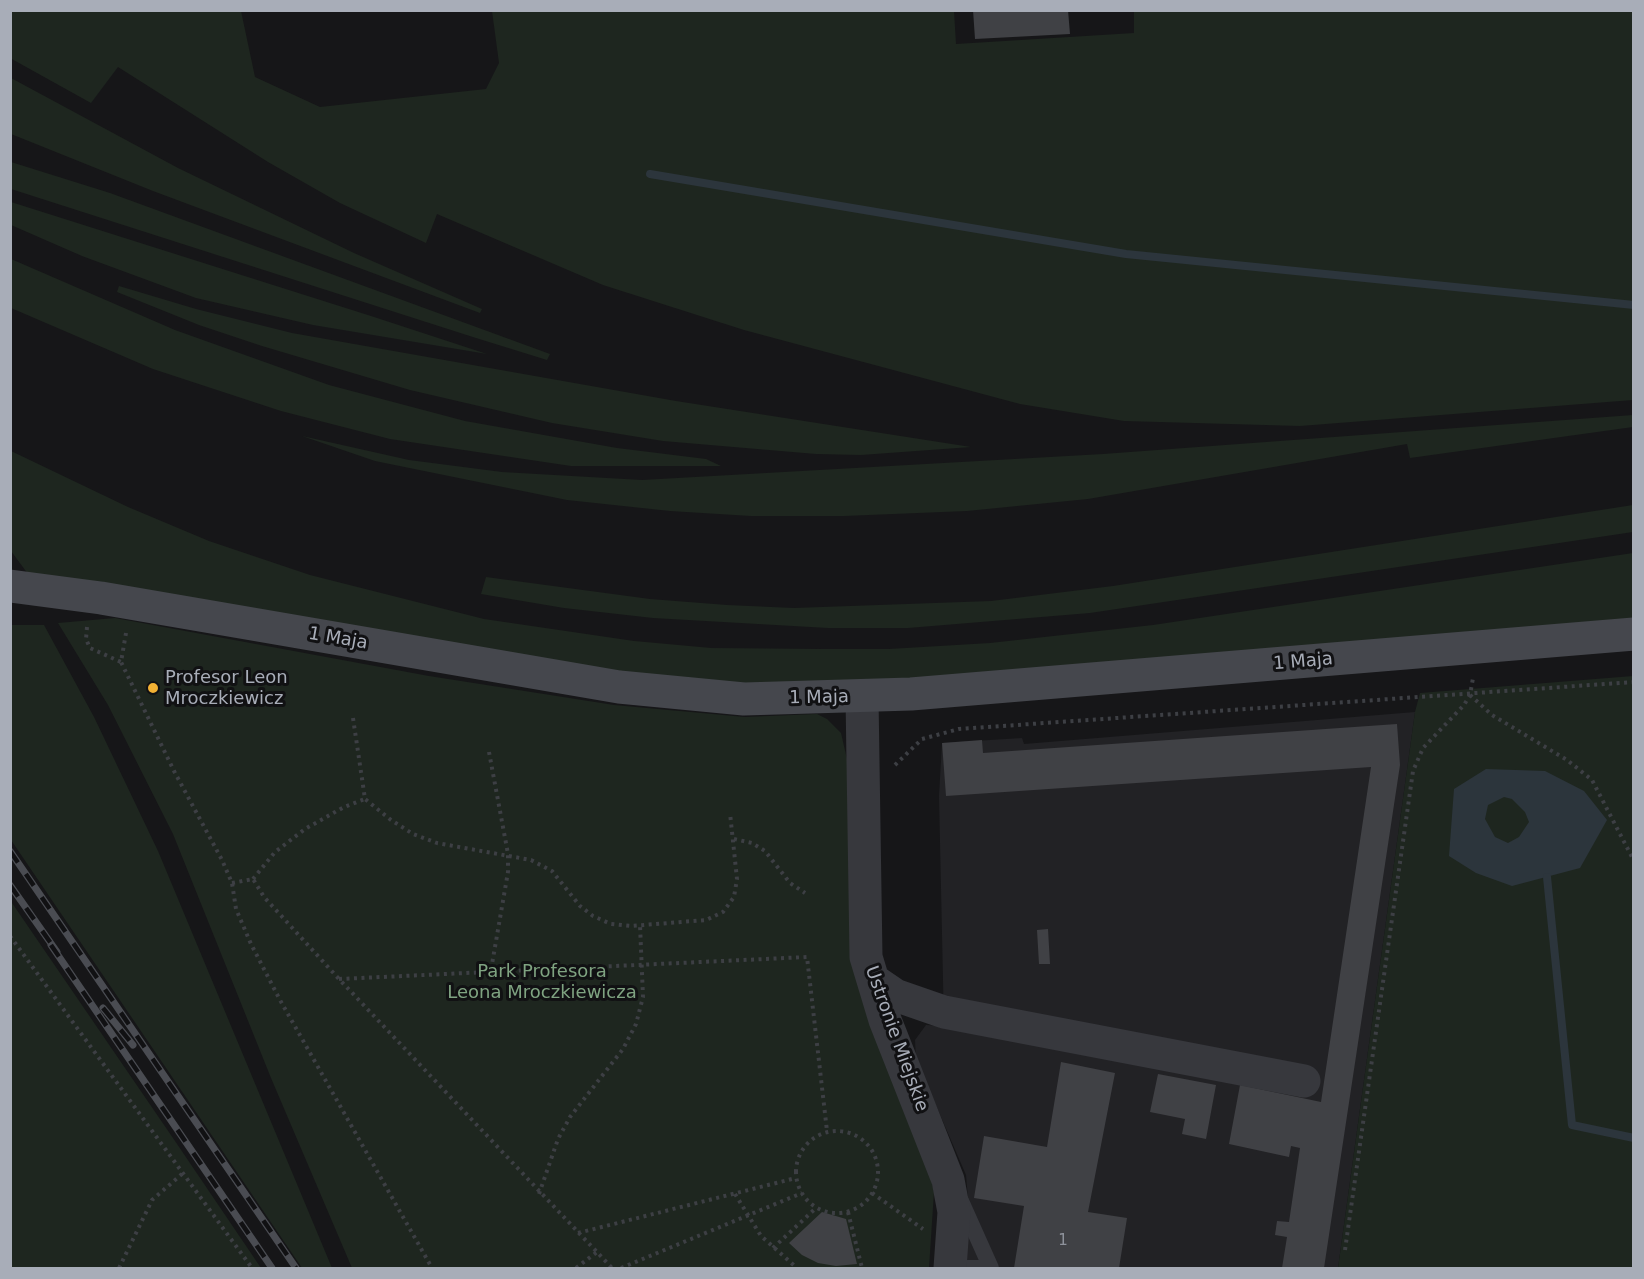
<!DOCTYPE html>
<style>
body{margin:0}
#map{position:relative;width:1644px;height:1279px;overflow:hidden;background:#161618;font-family:"DejaVu Sans",sans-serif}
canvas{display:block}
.frame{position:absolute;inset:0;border:12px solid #a8adb8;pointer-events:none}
</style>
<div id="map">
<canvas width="1644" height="1279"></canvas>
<div class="frame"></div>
</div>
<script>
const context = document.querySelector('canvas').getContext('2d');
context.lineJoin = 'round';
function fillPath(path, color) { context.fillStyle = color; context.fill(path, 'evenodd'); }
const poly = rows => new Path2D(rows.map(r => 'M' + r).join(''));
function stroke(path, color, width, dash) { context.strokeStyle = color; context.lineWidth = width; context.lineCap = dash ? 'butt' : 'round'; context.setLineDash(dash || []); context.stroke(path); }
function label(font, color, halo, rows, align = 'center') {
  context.font = font + ' "DejaVu Sans",sans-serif'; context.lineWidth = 6; context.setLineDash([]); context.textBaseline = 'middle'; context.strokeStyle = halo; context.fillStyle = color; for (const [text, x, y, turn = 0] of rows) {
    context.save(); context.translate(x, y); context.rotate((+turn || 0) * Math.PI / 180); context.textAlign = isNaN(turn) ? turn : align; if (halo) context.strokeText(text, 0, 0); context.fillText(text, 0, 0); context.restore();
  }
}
const built = poly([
 [1415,712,1338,1268,959,1268,969,1210,966,1175,916,1059,915,1040,926,1025,944,1026,939,796,942,743,1022,738,1024,744]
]);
const green = poly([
 [1134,10,1633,11,1633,400,1300,426,1124,421,1020,404,744,330,603,285,437,214,426,243,340,203,268,162,118,67,91,103,10,58,11,11,241,11,255,77,320,107,486,89,499,63,492,11,954,11,956,44,1134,33],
 [11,78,178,168,354,253,482,309,480,313,153,191,11,134],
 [11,162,110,193,550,354,547,360,476,338,11,189],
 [11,202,371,316,487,354,313,325,196,298,82,256,11,225],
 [11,259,175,330,329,385,465,421,617,448,706,459,721,466,571,466,390,439,281,411,153,369,11,308],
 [119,286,196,309,292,333,676,401,971,447,861,455,816,454,663,441,552,423,410,390,262,346,199,325,117,292],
 [1633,415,1633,427,1410,458,1407,444,1088,499,967,511,844,516,751,516,670,511,567,500,375,461,302,436,409,460,502,472,642,480,1103,454],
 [11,451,128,507,209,541,310,575,484,619,634,641,711,648,822,649,889,649,990,643,1153,625,1633,553,1634,623,912,680,746,684,621,673,28,574,11,551],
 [1633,505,1633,532,1090,613,908,628,828,628,653,618,564,608,481,594,486,577,650,599,727,605,794,608,991,601,1113,586],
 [115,618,429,676,614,705,745,717,817,714,827,719,841,733,847,759,853,963,926,1155,934,1192,929,1268,352,1268,271,1078,173,834,108,705,58,623],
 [10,625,44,625,94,717,158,851,332,1268,302,1268,11,840],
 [1633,676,1633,1268,1338,1268,1415,712,1420,693],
 [10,900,175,1141,261,1268,11,1268]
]);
const water = poly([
 [1486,769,1545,771,1584,791,1607,820,1580,868,1512,886,1476,873,1449,856,1454,789],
 [1504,797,1512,799,1525,812,1529,822,1519,837,1508,843,1495,837,1485,819,1488,805]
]);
const stream = poly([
 [650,174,1126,254,1634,305],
 [1547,877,1572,1125,1634,1138]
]);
const building = poly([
 [973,10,1068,10,1070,34,975,39],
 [1397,724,1400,765,1324,1268,1282,1268,1287,1237,1275,1235,1277,1221,1289,1222,1300,1148,1291,1146,1289,1157,1229,1144,1240,1085,1321,1102,1371,767,946,796,942,743,982,740,983,753],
 [1048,929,1050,964,1039,964,1037,930],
 [1061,1062,1115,1073,1088,1212,1127,1218,1119,1268,1014,1268,1024,1206,974,1198,984,1136,1047,1147],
 [1158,1074,1216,1085,1206,1139,1182,1134,1185,1119,1150,1112],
 [822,1212,846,1219,857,1264,836,1266,818,1263,802,1255,789,1243]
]);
const path = poly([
 [87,627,86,639,90,648,121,662],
 [126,633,121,662,174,771,222,860,232,883,236,909,251,944,280,1000,432,1268],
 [1470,695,1492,715,1567,760,1592,780,1634,861],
 [353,718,365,799,391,820,413,834,437,843,531,860,552,871,580,906,593,916,611,924,631,926,706,920,723,912,734,897,737,879,730,813],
 [489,752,508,854,508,872,491,970],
 [895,765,922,739,959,729,1634,682],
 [734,839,752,843,765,851,790,883,805,893],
 [253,879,275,852,305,829,344,807,365,799],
 [232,883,253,879,264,897,339,979,612,1268],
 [10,936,252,1268],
 [339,979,807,957,827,1131],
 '796 1172a41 41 0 1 1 82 0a41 41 0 1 1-82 0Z',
 [872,1193,923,1229],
 [539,1194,558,1139,570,1117,623,1049,636,1024,643,997,640,925],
 [735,1194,761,1236,797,1268],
 [848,1212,862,1268],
 [578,1233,796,1178],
 [773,1248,816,1208],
 [1345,1250,1413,771,1423,748,1464,705,1470,695,1473,678],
 [119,1268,152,1200,182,1174],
 [576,1268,597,1252],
 [621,1268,802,1193]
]);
const lane = poly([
 [961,1201,991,1268],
 [966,1268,981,1268]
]);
const street = poly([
 [862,697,866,957,885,1020,948,1180,954,1212,950,1268],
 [873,980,895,995,944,1012,1304,1081]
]);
const secondary = poly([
 [10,586,101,598,619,687,744,699,911,694,1634,634]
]);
const rail = poly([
 [10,851,296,1268],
 [10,885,57,952],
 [51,945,272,1268],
 [103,1008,133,1045]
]);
const markers = [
 [153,688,6,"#f2b134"]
];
const numberNames = [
 ["1",1063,1241]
];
const streetNames = [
 ["1 Maja",338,639,10],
 ["1 Maja",1303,662,-5],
 ["1 Maja",819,698,-1],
 ["Ustronie Miejskie",896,1039,70]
];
const poiNames = [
 ["Profesor Leon",165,678],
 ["Mroczkiewicz",165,699]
];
const parkNames = [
 ["Park Profesora",542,972],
 ["Leona Mroczkiewicza",542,993]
];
fillPath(built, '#222225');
fillPath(green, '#1e261f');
fillPath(water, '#2c353c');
stroke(stream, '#2c353c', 8);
fillPath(building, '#404145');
stroke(path, '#3d3f44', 4, [3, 4.5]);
stroke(lane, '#37383d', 16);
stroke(street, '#37383d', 33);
stroke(secondary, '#45474d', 33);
stroke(rail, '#4a4c52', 7);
stroke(rail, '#111113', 4.5, [14]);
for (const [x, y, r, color] of markers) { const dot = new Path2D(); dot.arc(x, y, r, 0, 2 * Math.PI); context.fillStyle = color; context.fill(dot); stroke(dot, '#111113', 2); }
label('15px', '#8e929b', null, numberNames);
label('18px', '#a8adb8', '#111113', streetNames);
label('18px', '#a8adb8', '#111113', poiNames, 'left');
label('18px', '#7fa381', '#111113', parkNames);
</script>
